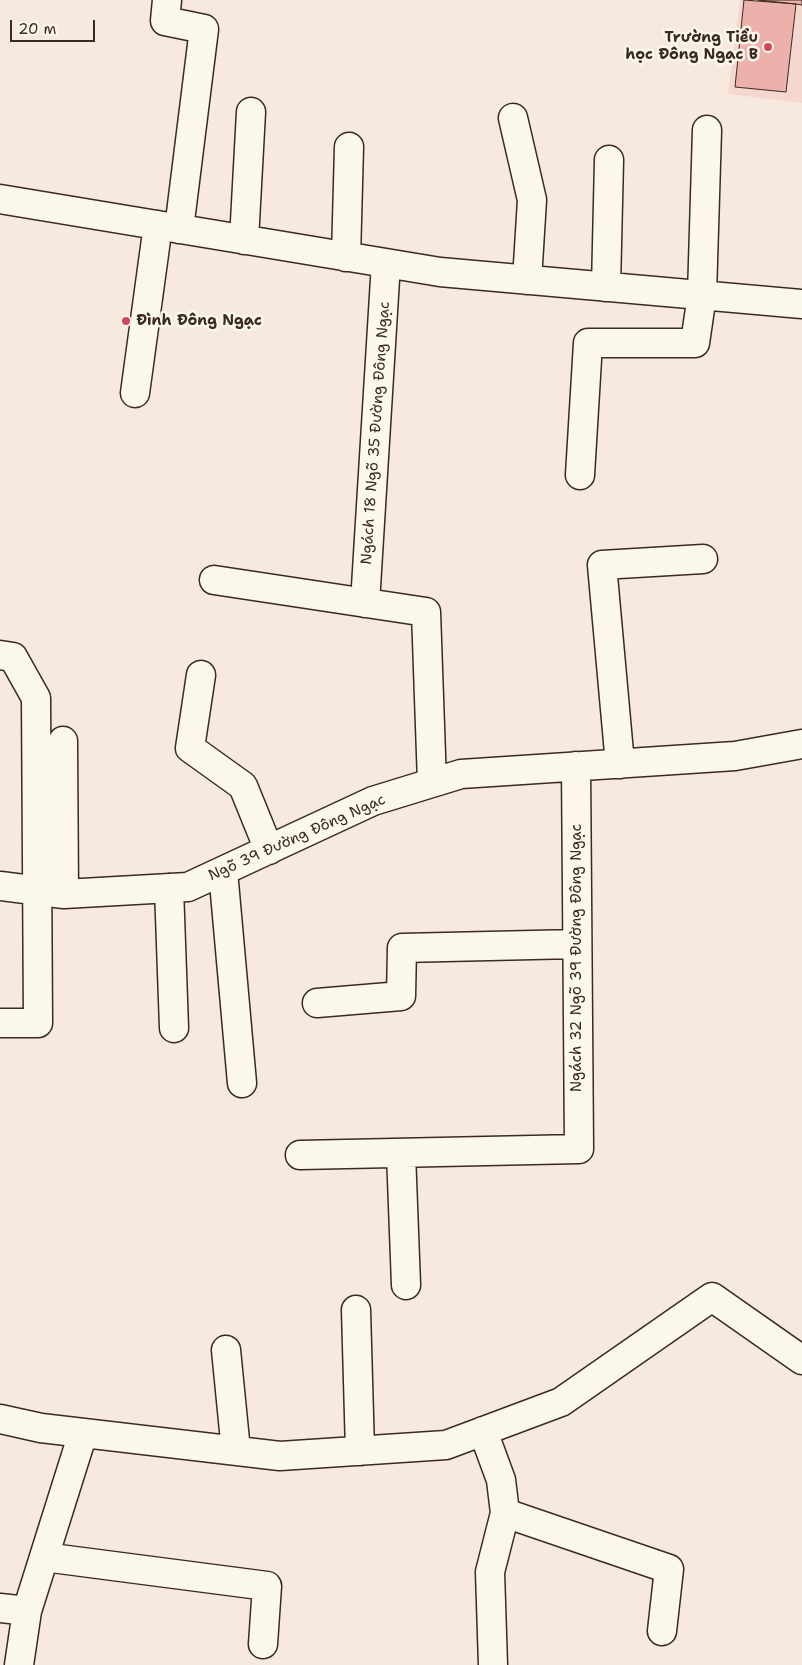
<!DOCTYPE html>
<meta charset="utf-8">
<style>
body{margin:0}
#map{position:relative;width:802px;height:1665px;overflow:hidden;background:#f8e9df;font-family:"Shantell Sans",sans-serif}
canvas{display:block}
.scale{position:absolute;left:10px;top:20px;width:85px;height:22px;box-sizing:border-box;border:2px solid #3b2a1e;border-top:0;padding-left:6px;font-size:15px;line-height:18px;white-space:nowrap;color:#3b2a1e;-webkit-text-stroke:4px #fbf7ec;paint-order:stroke}
</style>
<div id="map">
<canvas width="802" height="1665"></canvas>
<div class="scale">20 m</div>
</div>
<script>
const context = document.querySelector('canvas').getContext('2d');
context.lineJoin = 'round';
function fillPath(path, color) { context.fillStyle = color; context.fill(path, 'evenodd'); }
const poly = rows => new Path2D(rows.map(r => 'M' + r).join(''));
function stroke(path, color, width, dash) { context.strokeStyle = color; context.lineWidth = width; context.lineCap = dash ? 'butt' : 'round'; context.setLineDash(dash || []); context.stroke(path); }
function label(font, color, halo, rows, align = 'center') {
  context.font = font + ' "Shantell Sans",sans-serif'; context.lineWidth = 5; context.setLineDash([]); context.textBaseline = 'middle'; context.strokeStyle = halo; context.fillStyle = color; for (const [text, x, y, turn = 0] of rows) {
    context.save(); context.translate(x, y); context.rotate((+turn || 0) * Math.PI / 180); context.textAlign = isNaN(turn) ? turn : align; if (halo) context.strokeText(text, 0, 0); context.fillText(text, 0, 0); context.restore();
  }
}
const built = poly([
 [740,0,802,0,802,103,728,94]
]);
const building = poly([
 [744,0,796,4,786,92,735,87,744,0],
 [758,0,802,0,802,5,796,4,758,0]
]);
const minor = poly([
 [167,0,165,21,204,29,179,229],
 [513,118,532,200,527,280],
 [0,199,440,272,802,304],
 [244,240,251,112],
 [346,257,349,147],
 [606,287,609,160],
 [135,393,158,225],
 [580,475,588,343,695,343,702,295,707,130],
 [214,580,426,612,432,783],
 [365,603,386,263],
 [0,655,13,657,36,698,38,1023,0,1023],
 [201,675,190,748,243,786,269,850],
 [63,741,64,894],
 [620,764,602,565,703,559],
 [223,871,242,1083],
 [0,886,64,894,188,887,373,801,461,774,735,756,802,744],
 [169,888,174,1028],
 [317,1003,401,996,402,948,576,944],
 [401,1153,406,1285],
 [300,1155,579,1149,576,766],
 [356,1310,360,1451],
 [226,1350,236,1451],
 [0,1419,41,1428,280,1456,446,1445,561,1402,712,1297,802,1360],
 [483,1431,501,1480,505,1513,490,1572,493,1665],
 [505,1513,669,1569,662,1631],
 [44,1557,267,1586,263,1644],
 [0,1608,27,1611],
 [19,1665,27,1611,83,1433]
]);
const markers = [
 [768,47,5,"#d1495b"],
 [126,321,5,"#d1495b"]
];
const poiNames = [
 ["Trường Tiểu",758,38],
 ["học Đông Ngạc B",758,55],
 ["Đình Đông Ngạc",136,321,"left"]
];
const streetNames = [
 ["Ngách 18 Ngõ 35 Đường Đông Ngạc",376,433,-86],
 ["Ngõ 39 Đường Đông Ngạc",297,838,-24],
 ["Ngách 32 Ngõ 39 Đường Đông Ngạc",577,958,-90]
];
fillPath(built, '#f4d8d0');
fillPath(building, '#ecb1ad');
stroke(building, '#3b2a1e', 1);
stroke(minor, '#3b2a1e', 31);
stroke(minor, '#fbf7ec', 28);
for (const [x, y, r, color] of markers) { const dot = new Path2D(); dot.arc(x, y, r, 0, 2 * Math.PI); context.fillStyle = color; context.fill(dot); stroke(dot, '#fbf7ec', 2); }
label('bold 15px', '#3b2a1e', '#fbf7ec', poiNames, 'right');
label('15px', '#3b2a1e', '#fbf7ec', streetNames);
</script>
